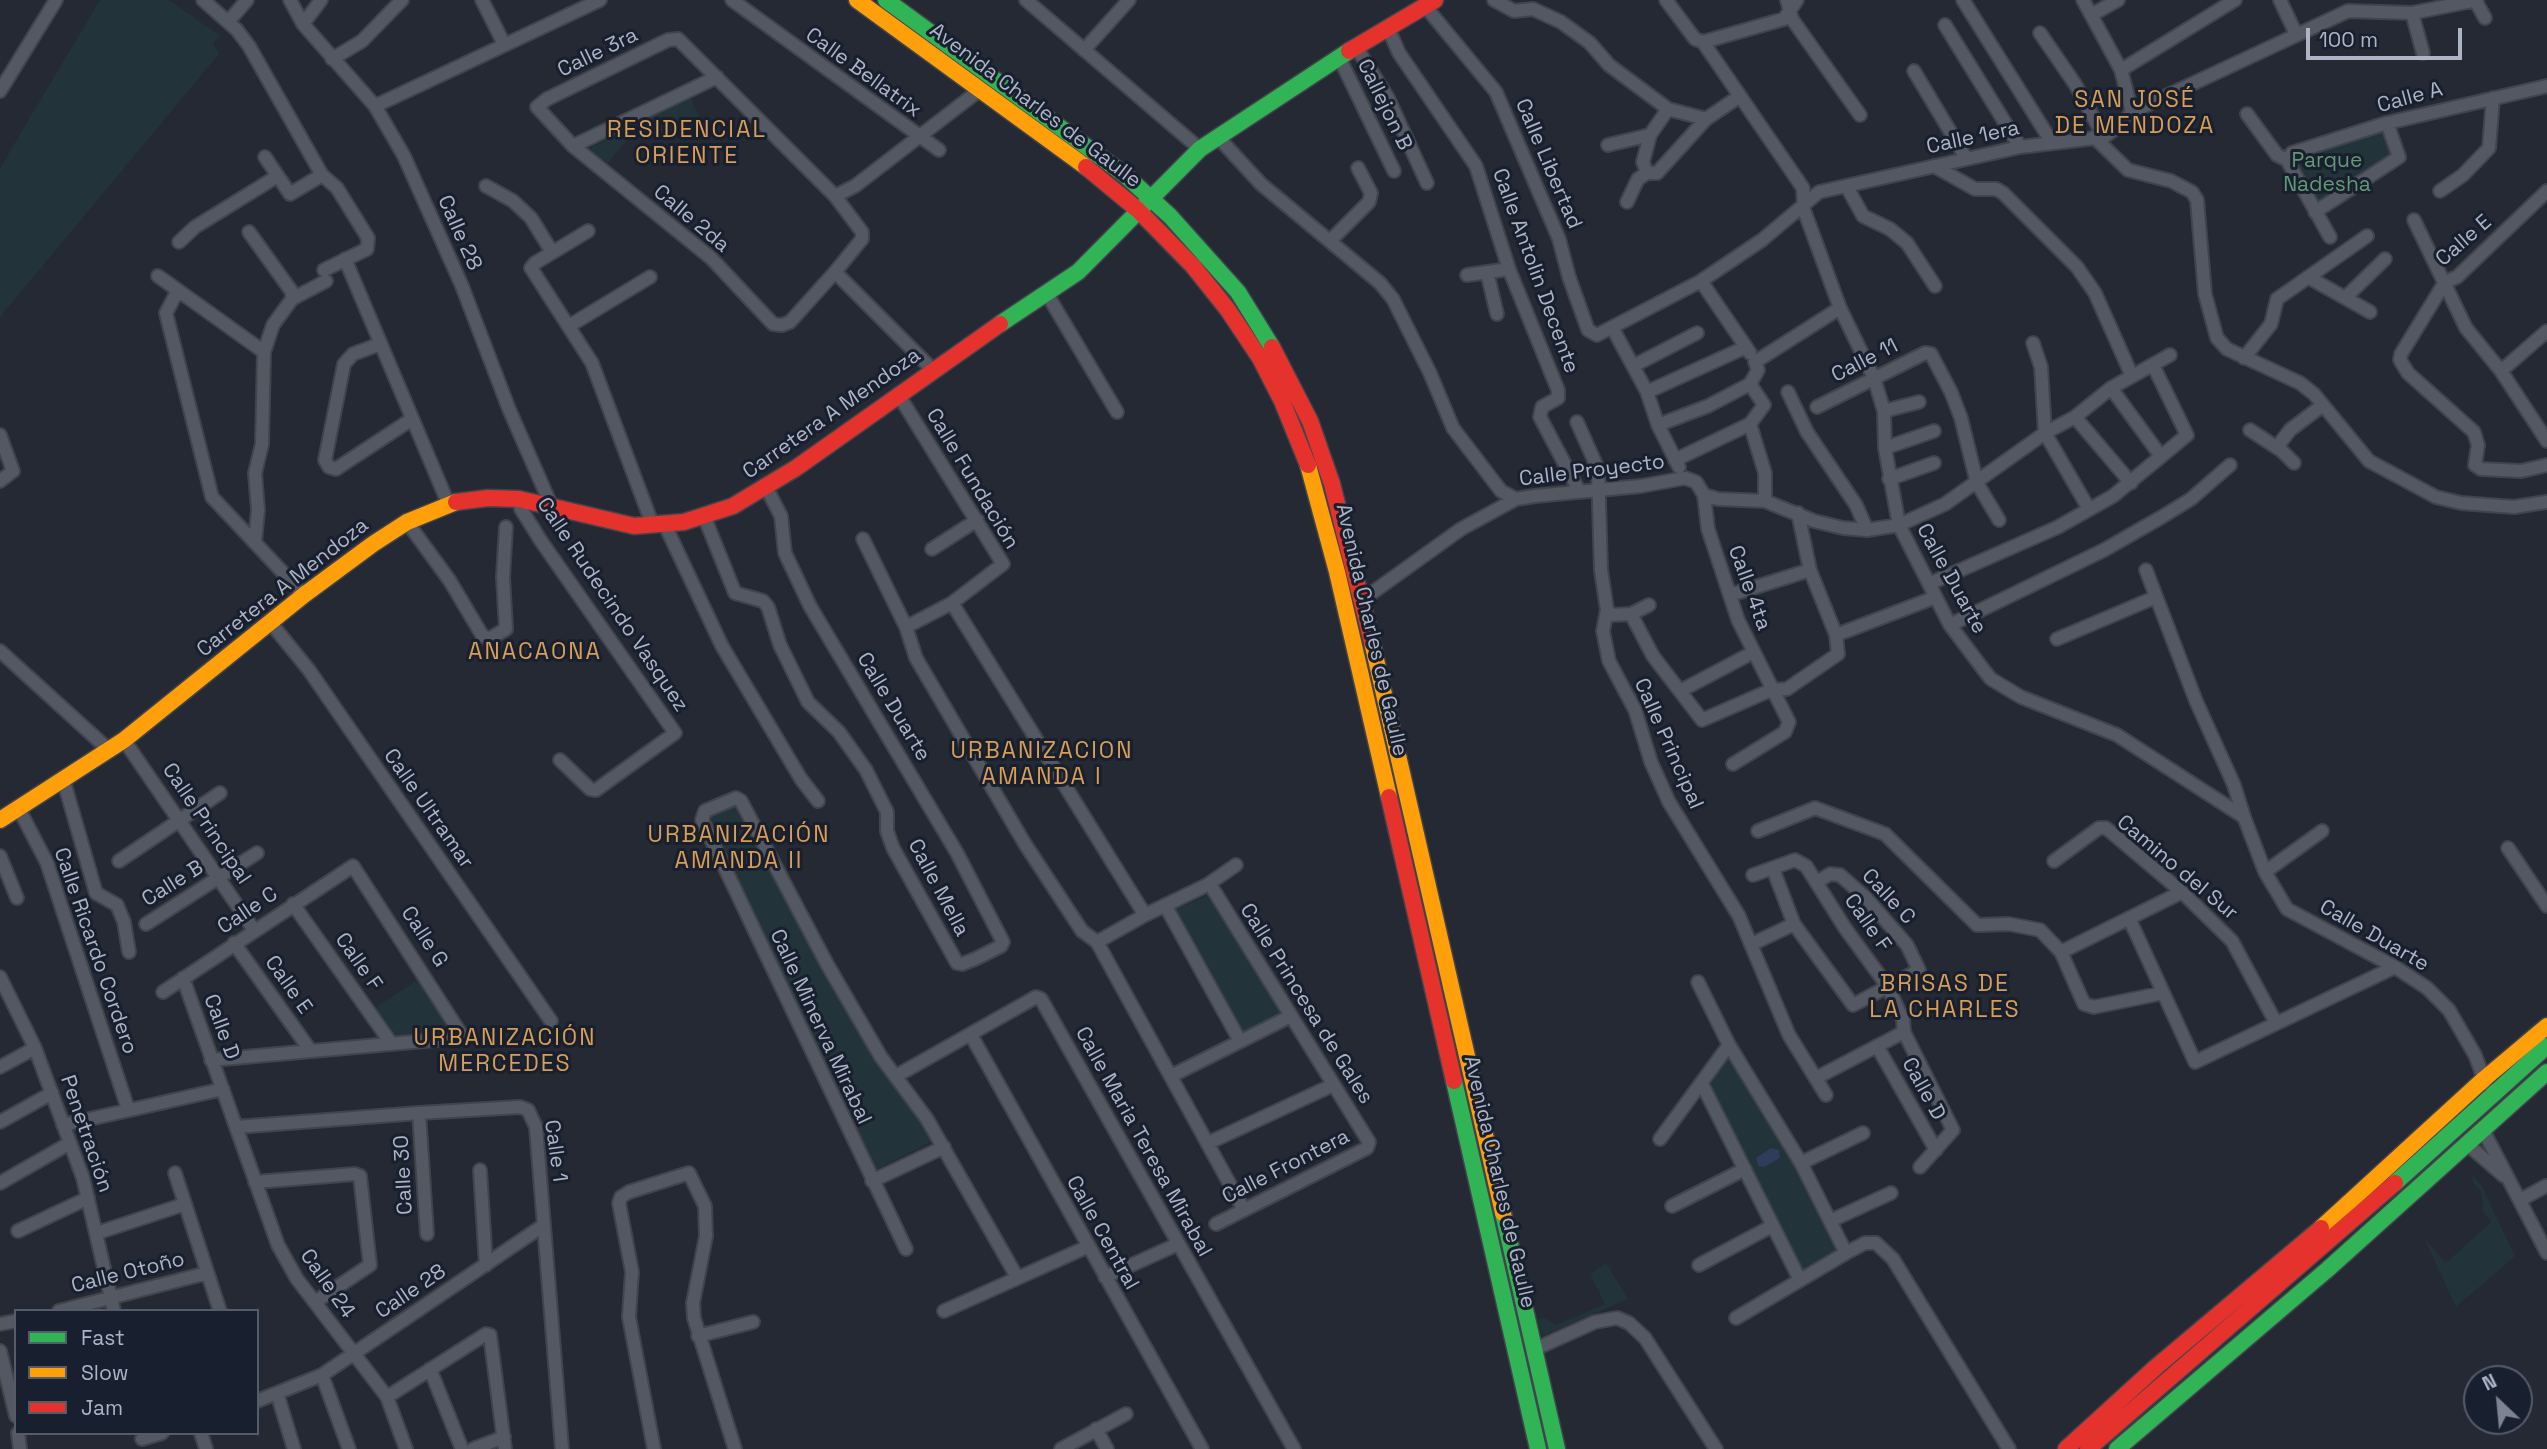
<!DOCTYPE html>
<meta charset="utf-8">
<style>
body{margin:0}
#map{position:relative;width:2547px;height:1449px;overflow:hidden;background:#252933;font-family:"Space Grotesk",sans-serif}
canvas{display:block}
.legend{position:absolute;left:14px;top:1309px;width:245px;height:126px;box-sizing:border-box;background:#181f2e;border:2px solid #545b6b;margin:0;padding:9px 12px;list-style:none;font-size:21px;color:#adb4c6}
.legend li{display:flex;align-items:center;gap:14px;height:35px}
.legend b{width:35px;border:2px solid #545b6b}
.north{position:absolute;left:2463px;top:1365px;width:70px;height:70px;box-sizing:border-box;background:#181f2e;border:2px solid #545b6b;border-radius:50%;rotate:334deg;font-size:19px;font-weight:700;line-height:28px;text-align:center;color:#adb4c6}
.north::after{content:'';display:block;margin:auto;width:24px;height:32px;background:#7d8393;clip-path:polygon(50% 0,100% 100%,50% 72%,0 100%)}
.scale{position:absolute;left:2306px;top:28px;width:156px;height:32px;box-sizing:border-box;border:4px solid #adb4c6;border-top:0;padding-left:9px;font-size:21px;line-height:24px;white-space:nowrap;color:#adb4c6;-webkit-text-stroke:5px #181f2e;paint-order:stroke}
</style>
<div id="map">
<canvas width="2547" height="1449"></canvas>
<ul class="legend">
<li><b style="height:9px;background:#30b455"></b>Fast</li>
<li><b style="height:9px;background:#ff9f0a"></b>Slow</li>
<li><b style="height:9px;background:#e5322d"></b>Jam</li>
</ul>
<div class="north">N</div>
<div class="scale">100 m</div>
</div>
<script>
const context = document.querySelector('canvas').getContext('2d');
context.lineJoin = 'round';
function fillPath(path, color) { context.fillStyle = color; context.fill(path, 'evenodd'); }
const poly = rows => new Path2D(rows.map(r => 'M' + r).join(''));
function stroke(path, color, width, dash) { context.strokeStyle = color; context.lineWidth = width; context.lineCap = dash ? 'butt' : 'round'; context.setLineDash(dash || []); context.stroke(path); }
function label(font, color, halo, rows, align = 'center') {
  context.font = font + ' "Space Grotesk",sans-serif'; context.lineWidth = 6; context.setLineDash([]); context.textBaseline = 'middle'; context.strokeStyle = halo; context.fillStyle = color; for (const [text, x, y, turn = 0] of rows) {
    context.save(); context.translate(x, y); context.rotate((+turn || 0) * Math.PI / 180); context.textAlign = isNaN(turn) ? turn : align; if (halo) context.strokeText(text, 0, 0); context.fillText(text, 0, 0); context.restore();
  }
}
const green = poly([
 [100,0,169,0,220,36,213,43,219,54,0,317,0,168],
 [690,97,700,118,660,138,650,117],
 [641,123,608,163,588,149],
 [2384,129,2396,154,2317,206,2294,161],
 [738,802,936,1140,869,1173,705,816],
 [1211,894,1284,1014,1241,1037,1174,910],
 [422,977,457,1031,394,1036,373,1009],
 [1727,1055,1732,1056,1784,1144,1838,1248,1836,1253,1806,1271,1800,1268,1707,1087,1707,1079],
 [2472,1175,2481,1185,2515,1256,2456,1307,2424,1238,2446,1263,2491,1222,2483,1211,2481,1191,2473,1183],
 [1606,1263,1628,1299,1542,1336,1538,1319,1545,1318,1556,1325,1605,1304,1590,1274]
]);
const water = poly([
 [1771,1148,1779,1150,1780,1158,1764,1167,1758,1166,1756,1158]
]);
const street = poly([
 [203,0,237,30,249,46,322,175,337,188,368,238,367,249,324,270],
 [290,0,303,24,375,106,404,156,462,286,509,409,551,505],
 [482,0,504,44],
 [732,0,939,150],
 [1026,0,1200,149],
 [1494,0,1514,11,1533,9,1561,22,1590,43,1609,65,1668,109,1706,119],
 [1666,0,1695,39,1703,42,1803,188,1804,210,1840,308,1874,378,1884,411,1885,448,1899,525,1950,625,1983,669,1991,679,2021,697,2117,735,2244,817,2265,872,2287,909,2395,967,2427,988,2449,1010,2475,1055,2486,1084],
 [1787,0,1792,19,1860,115],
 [1963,0,2051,141],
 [2083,0,2121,70,2132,112],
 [2280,0,2296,34],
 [2475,0,2485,18],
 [1425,6,1496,92,1559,239,1569,277,1588,330,1597,335,1701,281,1762,240,1819,192,2020,147,2104,137,2123,123,2132,112,2348,11,2412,13,2477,0],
 [2412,13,2423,53],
 [2093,14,2118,0],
 [228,22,247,0],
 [303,24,321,0],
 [1945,25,2020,147],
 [1388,28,1399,53,1476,166,1509,269,1558,390,1558,398,1542,407,1540,417,1579,491],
 [2040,33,2075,84,2104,137],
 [678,39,835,196,862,232,862,239,835,272,790,322,782,325,773,324,711,258,573,146,537,107,547,99,668,40,678,39],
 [1703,42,1784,19,1797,0],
 [1356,47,1388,98,1427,183],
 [1084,50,1129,0],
 [1339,57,1394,171],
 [332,59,362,41,402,0],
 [2121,70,2235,0],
 [1914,71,1966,158],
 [0,91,56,0],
 [375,106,600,0],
 [1668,109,1650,135,1643,162,1647,173,1657,173,1706,119,1740,96],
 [2247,114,2277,155,2287,160,2330,237],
 [1217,136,1261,184,1380,283,1393,299,1430,373,1453,428,1501,491,1516,499],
 [2094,137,2128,170,2171,181,2192,192,2197,200,2205,294,2217,338,2227,349,2300,383,2314,394,2369,461,2436,497,2461,503,2514,507,2547,502],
 [1608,145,1650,135],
 [573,146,717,77],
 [265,157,290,194,322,175],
 [2287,160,2292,153,2387,123,2547,86],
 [1934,166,1975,189,1996,189,2003,193,2077,267,2095,293,2132,376],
 [486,186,513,201,531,218,552,252],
 [1847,187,1863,216,1890,229,1907,243,1935,286],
 [2440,191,2463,175,2489,148,2493,98],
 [2547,191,2457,277,2445,282,2401,354,2400,360,2408,373,2474,432,2478,445,2475,465,2481,469,2521,471,2547,465],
 [835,196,855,186,981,89],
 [1627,202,1638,179,1647,173],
 [2315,212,2399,157,2387,123],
 [2414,220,2466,328,2501,371,2547,441],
 [588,231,535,263,531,268,592,363,653,526],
 [249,232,292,292,292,299],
 [1330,241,1369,202,1371,193,1358,168],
 [179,242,195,227,276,177],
 [345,259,448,503],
 [835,272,932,369],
 [1487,272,1497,314],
 [1467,275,1509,269],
 [158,276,264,352],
 [2308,277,2370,312],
 [1701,281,1750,353],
 [177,292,166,313,212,497,304,595],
 [1047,294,1117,412],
 [2345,298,2385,259],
 [569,326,650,277],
 [1613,329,1647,392,1658,425,1679,467],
 [2033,343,2041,367,2045,433,2089,509],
 [380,344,353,354,344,364,325,460,329,467,336,469,412,419],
 [2244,358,2271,324,2277,299,2367,236],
 [1633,366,1697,333],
 [2501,371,2547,331],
 [1750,384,1758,370,1755,362,1840,308],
 [2111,388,2160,455],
 [1647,392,1746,347],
 [1788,392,1807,432,1856,505,1867,530],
 [898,394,1003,564,952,603,906,627],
 [1817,407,1925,353,1931,354,1951,392,1961,418,1977,483,1999,520],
 [1884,411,1919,402],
 [2075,417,2131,483],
 [1577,422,1598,469,1601,570,1607,610,1603,631,1609,661,1635,710,1651,762,1669,802,1739,916,1789,1035,1826,1095],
 [1750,424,1765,473,1765,501],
 [1658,425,1708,406,1750,384,1764,405,1750,424,1675,460],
 [2250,430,2282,451,2294,463],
 [0,435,13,471,0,481],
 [2277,447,2290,430,2323,405],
 [1885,448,1934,431],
 [1889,479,1934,463],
 [1704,495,1708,529,1738,620,1789,722,1785,732,1733,764],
 [519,499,521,509,541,541,675,733,596,790,590,789,560,760],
 [1798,513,1810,570,1836,635],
 [704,516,735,593,763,601,768,607,780,645,808,702,839,732,866,770,887,812,887,831,893,848,957,963,962,964,975,959,1001,946,1003,942,957,853,810,606,785,553,781,516,766,487],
 [407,522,450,581,482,635,489,639,506,629,503,577,506,527],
 [665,525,722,646,801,779,818,801],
 [863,539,906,627,916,658,1025,844,1082,931,1097,942,1244,1210],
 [255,542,258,510,255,473,262,444,264,352,273,325,292,299,326,281],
 [932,549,977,520],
 [2146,570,2196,701,2234,785,2244,817],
 [1931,583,2058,527,2113,496,2187,435,2153,365],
 [1730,595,1810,570],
 [1362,600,1461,529,1516,499,1535,496,1641,486,1685,478,1696,482,1704,495,1718,499,1765,501,1814,521,1843,528,1867,530,1899,525,1945,504,2045,433,2075,417,2111,388,2170,355],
 [952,603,1145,915],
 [1607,610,1612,615,1631,614,1653,656,1702,720,1771,690,1787,689,1838,654,1836,635,1936,597],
 [1631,614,1649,605],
 [270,622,309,670,551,1021],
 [1950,625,2104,550,2160,518,2191,499,2230,465],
 [2057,639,2156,597],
 [0,651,109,750],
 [1680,691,1752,653],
 [124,740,254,930],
 [64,782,96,893,117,905,124,922,129,952],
 [19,809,47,863,128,1109],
 [1758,831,1815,808,1885,834,1977,925,2009,924,2040,930,2061,952,2084,1004,2094,1007,2163,993],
 [2508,848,2547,906],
 [0,856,17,898],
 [119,861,220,793],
 [2054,861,2099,828,2106,828,2182,892,2232,941,2276,1023],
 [1773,869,1794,924,1853,1005,1919,970,1907,945,1866,898,1840,875,1830,874,1817,882],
 [2265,872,2322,831],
 [1753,875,1795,860,1806,866,1845,928,1888,987,1903,1020,1904,1032,1953,1130,1920,1167],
 [1207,885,1236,865],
 [293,904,391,1043],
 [1165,905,1240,1041],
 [2129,918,2195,1062,2395,967],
 [146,924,257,853],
 [1097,942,1145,915,1207,885,1211,886,1369,1142,1367,1148,1216,1224],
 [234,943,310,1050],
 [1752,944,1794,924],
 [2061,952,2182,892],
 [0,977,35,1048,83,1178,114,1311],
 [183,978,278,1245,297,1279,387,1397,406,1449],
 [1698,982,1729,1045,1801,1163,1846,1253],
 [163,992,353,866,461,1034,457,1038,211,1060],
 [971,1035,1202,1449],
 [1877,1046,1936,1150],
 [0,1067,35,1048],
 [896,1076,1036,997,1041,999,1294,1449],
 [1171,1076,1289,1017],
 [1816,1078,1904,1032],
 [1702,1084,1800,1280],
 [419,1113,427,1234],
 [0,1122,52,1093],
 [63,1125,223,1089],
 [236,1127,419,1113,520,1107,528,1110,536,1127,562,1449],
 [2483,1130,2547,1253],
 [1660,1139,1729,1045],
 [1208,1143,1333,1085],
 [2467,1144,2504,1176],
 [1801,1163,1863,1133],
 [480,1170,486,1265],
 [175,1173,220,1311],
 [872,1181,944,1147],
 [255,1182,355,1174,360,1176,370,1265,315,1302],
 [0,1183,70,1143],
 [2520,1200,2546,1186],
 [1672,1206,1745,1169],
 [1830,1221,1891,1193],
 [18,1231,88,1198],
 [97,1233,185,1204],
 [906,1249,702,820,705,811,736,798,741,801,827,964,881,1057,927,1119,1017,1277],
 [1699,1265,1772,1226],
 [1105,1277,1178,1244],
 [59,1311,207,1273],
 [944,1311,1087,1247],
 [1736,1318,1846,1253,1865,1243,1876,1243,1893,1259,2009,1449],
 [0,1324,16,1321],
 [698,1336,753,1322],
 [1535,1349,1595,1322,1617,1318,1629,1323,1645,1338,1716,1449],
 [0,1351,16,1416],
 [430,1369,462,1449],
 [322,1375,349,1449],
 [277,1393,294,1449],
 [387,1397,486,1334,490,1335,505,1449],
 [257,1401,322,1375,544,1225],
 [1096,1429,1107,1449],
 [18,1433,20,1449],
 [201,1433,206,1449],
 [142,1439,162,1433],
 [473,1449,504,1437],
 [654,1449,629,1317,632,1272,619,1203,621,1197,629,1192,689,1173,705,1206,706,1236,693,1303,694,1318,735,1449],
 [1061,1449,1126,1414]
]);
const fast = poly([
 [886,0,1125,175,1170,216,1238,292,1272,347],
 [1000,324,1078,272,1200,149,1349,51],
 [1454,1081,1538,1449],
 [2395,1183,2547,1046],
 [1503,1213,1557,1449],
 [2117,1449,2328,1269,2547,1072]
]);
const slow = poly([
 [857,0,1086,167],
 [1308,465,1337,572,1389,797],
 [1372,642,1503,1213],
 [0,820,124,740,304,595,373,544,407,522,456,502],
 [2321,1228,2484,1079,2547,1026]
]);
const jam = poly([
 [1349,51,1435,0],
 [1086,167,1138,210,1193,266,1228,310,1260,358,1282,401,1308,465],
 [1272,347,1310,421,1332,484,1372,642],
 [456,502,488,498,519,499,634,526,684,522,733,506,796,468,1000,324],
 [1389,797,1454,1081],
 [2066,1449,2156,1367,2321,1228],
 [2088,1449,2395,1183]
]);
const streetNames = [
 ["Calle 3ra",598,53,-26],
 ["Calle Bellatrix",863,73,36],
 ["Calle A",2410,98,-15],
 ["Callejon B",1384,105,64],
 ["Avenida Charles de Gaulle",1035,106,37],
 ["Calle 1era",1973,138,-12],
 ["Calle Libertad",1548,164,67],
 ["Calle 2da",691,219,40],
 ["Calle 28",459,233,66],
 ["Calle E",2464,241,-41],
 ["Calle Antolin Decente",1535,271,70],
 ["Calle 11",1865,361,-27],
 ["Carretera A Mendoza",832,414,-35],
 ["Calle Proyecto",1592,471,-7],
 ["Calle Fundación",972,479,59],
 ["Calle Duarte",1951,579,61],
 ["Carretera A Mendoza",283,588,-38],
 ["Calle 4ta",1749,588,70],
 ["Calle Rudecindo Vasquez",612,605,56],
 ["Avenida Charles de Gaulle",1371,630,77],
 ["Calle Duarte",893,707,59],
 ["Calle Principal",1668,744,66],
 ["Calle Ultramar",428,809,55],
 ["Calle Principal",206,824,56],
 ["Camino del Sur",2177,868,40],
 ["Calle B",173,884,-32],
 ["Calle Mella",938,888,62],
 ["Calle C",1888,897,47],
 ["Calle C",248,911,-34],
 ["Calle F",1867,923,55],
 ["Calle Duarte",2374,936,30],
 ["Calle G",424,937,57],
 ["Calle Ricardo Cordero",95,951,71],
 ["Calle F",358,962,55],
 ["Calle E",288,985,55],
 ["Calle Princesa de Gales",1306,1004,58],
 ["Calle D",221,1027,70],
 ["Calle Minerva Mirabal",820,1027,65],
 ["Calle D",1923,1089,61],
 ["Penetración",86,1134,71],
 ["Calle Maria Teresa Mirabal",1143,1142,61],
 ["Calle 1",555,1151,82],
 ["Calle Frontera",1286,1167,-27],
 ["Calle 30",404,1175,-93],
 ["Avenida Charles de Gaulle",1499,1182,77],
 ["Calle Central",1102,1233,61],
 ["Calle Otoño",128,1273,-14],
 ["Calle 24",327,1284,55],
 ["Calle 28",411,1292,-34]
];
const parkNames = [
 ["Parque",2327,161],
 ["Nadesha",2327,185]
];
const neighbourhoodNames = [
 ["SAN JOSÉ",2135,101],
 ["DE MENDOZA",2135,127],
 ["RESIDENCIAL",687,131],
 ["ORIENTE",687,157],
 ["ANACAONA",535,653],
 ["URBANIZACION",1042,752],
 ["AMANDA I",1042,778],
 ["URBANIZACIÓN",739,836],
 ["AMANDA II",739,862],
 ["BRISAS DE",1945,985],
 ["LA CHARLES",1945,1011],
 ["URBANIZACIÓN",505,1039],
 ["MERCEDES",505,1065]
];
fillPath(green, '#223339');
fillPath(water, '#2f3c5b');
stroke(street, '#41444c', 16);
stroke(fast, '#41444c', 19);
stroke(slow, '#41444c', 19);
stroke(jam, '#41444c', 19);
stroke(street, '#545862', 12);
stroke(fast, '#30b455', 16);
stroke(slow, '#ff9f0a', 16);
stroke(jam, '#e5322d', 16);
label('21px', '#adb4c6', '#181f2e', streetNames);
label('21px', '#639876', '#181f2e', parkNames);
context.letterSpacing = '2px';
label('23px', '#d99e55', '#181f2e', neighbourhoodNames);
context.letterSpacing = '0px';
</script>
